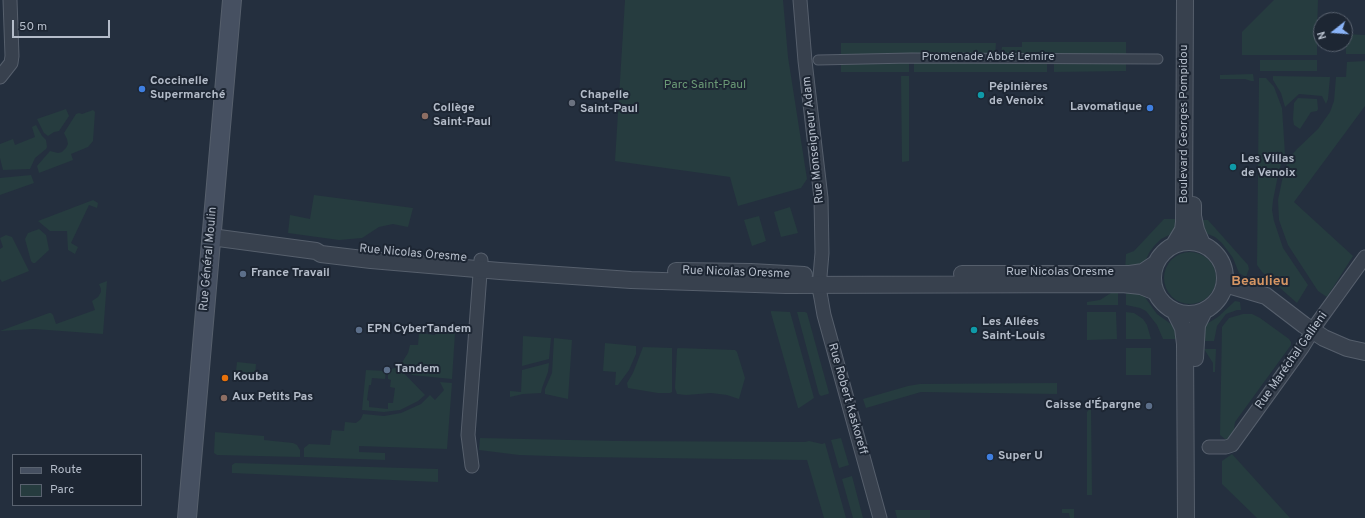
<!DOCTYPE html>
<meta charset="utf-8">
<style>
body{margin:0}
#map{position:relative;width:1365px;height:518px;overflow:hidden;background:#242f3e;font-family:Overpass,sans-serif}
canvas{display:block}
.legend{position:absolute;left:12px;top:454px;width:130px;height:52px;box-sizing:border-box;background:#1d2633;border:1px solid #59626f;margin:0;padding:5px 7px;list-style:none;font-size:12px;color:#b4bcc9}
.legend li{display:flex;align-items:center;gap:8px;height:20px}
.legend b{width:20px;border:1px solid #59626f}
.north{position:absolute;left:1313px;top:12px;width:40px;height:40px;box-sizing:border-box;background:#1d2633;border:1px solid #59626f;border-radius:50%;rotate:253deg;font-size:11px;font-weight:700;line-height:16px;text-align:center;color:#b4bcc9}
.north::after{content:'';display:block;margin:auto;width:14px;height:18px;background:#8ab4f8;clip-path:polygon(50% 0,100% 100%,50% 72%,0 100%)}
.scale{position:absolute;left:12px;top:20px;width:98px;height:18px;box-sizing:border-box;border:2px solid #b4bcc9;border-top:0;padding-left:5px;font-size:12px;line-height:14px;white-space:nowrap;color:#b4bcc9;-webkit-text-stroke:3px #1d2633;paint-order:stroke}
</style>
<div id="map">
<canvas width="1365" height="518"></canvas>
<ul class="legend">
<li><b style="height:5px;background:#465061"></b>Route</li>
<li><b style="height:11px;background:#263c3f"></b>Parc</li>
</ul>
<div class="north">N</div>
<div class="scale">50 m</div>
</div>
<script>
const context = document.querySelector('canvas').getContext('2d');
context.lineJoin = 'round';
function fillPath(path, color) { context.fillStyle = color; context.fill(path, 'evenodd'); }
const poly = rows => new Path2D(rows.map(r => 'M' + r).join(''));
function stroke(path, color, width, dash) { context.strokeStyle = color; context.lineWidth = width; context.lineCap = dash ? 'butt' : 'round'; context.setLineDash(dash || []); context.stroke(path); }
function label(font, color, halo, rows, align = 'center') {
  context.font = font + ' Overpass,sans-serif'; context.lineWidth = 4; context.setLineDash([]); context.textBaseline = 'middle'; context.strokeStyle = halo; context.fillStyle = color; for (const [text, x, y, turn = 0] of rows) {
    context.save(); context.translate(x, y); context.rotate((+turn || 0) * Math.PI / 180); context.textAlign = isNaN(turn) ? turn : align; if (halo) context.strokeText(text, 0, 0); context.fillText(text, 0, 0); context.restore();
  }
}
const green = poly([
 [625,0,783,0,788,57,807,179,801,188,738,206,730,177,615,161],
 [1274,0,1318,0,1317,33,1321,34,1321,42,1317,43,1317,55,1242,55,1242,32],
 [1345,34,1365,35,1365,54,1346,54],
 [1022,42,1126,42,1126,56,1001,56,1002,47,1022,47],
 [841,43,996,43,995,56,841,57],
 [1260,60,1317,60,1317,71,1260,71],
 [1365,61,1365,106,1294,202,1353,256,1327,297,1318,291,1288,245,1279,220,1278,200,1284,171,1290,157,1297,149,1318,129,1330,112,1334,101,1336,77,1346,77,1347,62],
 [909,62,909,72,841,72,841,63],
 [914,62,1047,62,1047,72,914,72],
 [1054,62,1126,62,1126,71,1054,72],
 [1253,74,1254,81,1251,81,1245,79,1220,79,1220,75],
 [901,76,909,76,909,161,902,162],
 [1273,76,1330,77,1328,99,1326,104,1322,96,1299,94,1285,107,1281,93,1273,80],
 [1259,78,1266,78,1274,87,1282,108,1285,154,1279,170,1273,200,1272,210,1274,221,1283,248,1308,285,1297,303,1262,272,1257,265],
 [1298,98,1317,99,1318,109,1317,111,1311,112,1300,129,1294,125,1293,119,1294,103],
 [66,109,69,116,59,131,54,132,48,136,44,133,37,119],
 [93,110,95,112,93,141,88,147,71,154,73,160,39,173,37,166,50,151,58,153,62,152,66,148,68,144,67,139,64,133,76,114,79,113,82,114],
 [36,125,42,136,46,140,47,147,46,149,35,158,30,169,3,170,0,158,0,144,13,139,15,145,35,137,32,127],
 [31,175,34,183,0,195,0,178],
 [314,195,413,208,408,227,393,224,379,227,362,238,339,240,288,233,290,215,310,219],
 [93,200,98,203,97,208,89,205,71,243,78,247,75,254,68,250,67,231,50,231,38,221],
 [790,207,798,233,781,237,774,212],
 [759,216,766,241,752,246,744,220],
 [1164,219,1180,219,1173,233,1161,239,1154,246,1149,253,1144,264,1125,271,1126,254,1134,251],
 [1199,220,1208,220,1248,265,1249,269,1246,277,1239,273,1233,258,1222,243,1215,237,1203,232],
 [39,229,46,235,49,250,35,263,33,263,31,261,25,239,28,233],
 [6,235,12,237,29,271,2,282,0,279,0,249,3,247,0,238],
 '1164 278a26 26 0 1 1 52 0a26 26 0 1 1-52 0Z',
 [107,281,103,334,34,329,0,331,49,313,51,313,53,315,56,324,95,310,92,301,98,297,101,292,101,289,99,284],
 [1126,288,1142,293,1157,314,1175,327,1180,339,1163,339,1157,325,1146,311,1140,308,1126,305],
 [1114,291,1118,291,1118,305,1087,305,1087,302,1100,300],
 [1235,301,1240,302,1241,310,1237,310,1226,314,1217,326,1214,341,1201,341,1205,325,1218,317],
 [771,311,790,312,814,398,799,408,798,408,771,313],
 [797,312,805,312,807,313,829,393,828,394,821,396,819,394],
 [1087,312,1116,312,1117,339,1087,340],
 [1126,312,1134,313,1143,319,1147,325,1151,339,1126,339],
 [1243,314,1252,314,1260,318,1289,339,1291,342,1291,345,1235,422,1234,429,1232,434,1228,439,1225,439,1220,435,1222,327,1229,318],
 [436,332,455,333,452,379,412,375,401,364,408,353,410,345,418,345,419,333,435,335],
 [523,336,551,338,549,359,522,366],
 [554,338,572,340,568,399,545,394,545,389,552,373],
 [605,343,636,346,636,354,629,370,618,385,615,385,616,372,603,371],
 [643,347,672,348,672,392,670,393,658,393,628,388,627,383,633,373],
 [678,348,735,350,737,352,745,378,739,399,727,395,711,393,686,395,677,394,675,388,677,349],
 [1126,348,1151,348,1151,375,1126,375],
 [1204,349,1216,349,1215,372,1213,372,1213,363],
 [237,362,256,364,255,375,245,374,245,372,236,371],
 [549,363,548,372,542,388,541,393,523,394,510,397,510,391,521,392,522,370],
 [398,367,425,395,418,401,400,410,384,412,362,410,366,370,386,371,385,379,372,378,371,385,369,385,367,400,369,401,369,407,388,409,388,403,393,403,395,388,390,387,391,380,388,379,388,370],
 [440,382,452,383,447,449,359,446,359,452,385,453,385,460,304,457,304,448,309,444,330,445,332,430,344,431,345,422,356,423,361,419,363,414,384,416,401,413,421,404,430,395,435,400,444,390],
 [1057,383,1057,394,921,392,866,408,863,399,908,386,920,384],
 [1091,407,1092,495,1087,495,1087,412],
 [215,432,264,436,264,440,293,443,297,445,300,450,300,457,217,455,214,453],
 [480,438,616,441,805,442,809,441,822,444,825,443,846,518,824,518,807,460,582,457,519,455,479,450],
 [841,438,849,465,839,468,831,440],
 [1232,454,1290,518,1257,518,1222,484,1222,461],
 [235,463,438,469,438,482,232,473,232,465],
 [852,476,863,518,853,518,842,479],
 [1062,509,1074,509,1074,518,1070,518,1069,513,1062,513],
 [895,510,930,510,930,518,897,518]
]);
const pedestrian = poly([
 [818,60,911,58,1158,59]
]);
const minor = poly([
 [800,0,805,61,821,198,822,253,819,288,821,298,824,315,880,518],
 [0,77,11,63,12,56,10,0],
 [1209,447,1226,447,1232,445,1302,348,1318,322,1365,257],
 [472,466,468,435,481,260]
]);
const tertiary = poly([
 [1193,205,1193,216,1196,230,1202,244],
 [211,237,316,251,321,254,371,260,500,271,631,280,786,285,1122,284,1141,286,1156,292],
 '1153 278a36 36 0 1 1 72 0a36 36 0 1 1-72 0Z',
 [1174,245,1183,230,1184,222,1185,0],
 [676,271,751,272,804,275],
 [962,274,1130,274,1143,272,1155,264],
 [1225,284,1266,296,1304,325,1324,338,1347,348,1365,352],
 [1175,312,1183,328,1185,344,1186,518],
 [1195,358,1197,325,1204,311]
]);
const secondary = poly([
 [187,518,232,0]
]);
const markers = [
 [142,89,4,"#3f7fe0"],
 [981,95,4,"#0f9aa8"],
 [572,103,4,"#6b7280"],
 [1150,108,4,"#3f7fe0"],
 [425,116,4,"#8d6e63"],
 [1233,167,4,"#0f9aa8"],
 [243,274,4,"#5c6f8a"],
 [359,330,4,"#5c6f8a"],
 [974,330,4,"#0f9aa8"],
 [387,370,4,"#5c6f8a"],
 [225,378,4,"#e8710a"],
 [224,398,4,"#8d6e63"],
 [1149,406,4,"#5c6f8a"],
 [990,457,4,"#3f7fe0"]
];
const streetNames = [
 ["Promenade Abbé Lemire",988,58],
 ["Boulevard Georges Pompidou",1185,124,-90],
 ["Rue Monseigneur Adam",814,140,-96],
 ["Rue Nicolas Oresme",413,254,5],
 ["Rue Général Moulin",209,259,-85],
 ["Rue Nicolas Oresme",736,273,2],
 ["Rue Nicolas Oresme",1060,273],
 ["Rue Maréchal Gallieni",1292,361,-55],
 ["Rue Robert Kaskoreff",847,399,74]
];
const poiNames = [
 ["Coccinelle",150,82],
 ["Supermarché",150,96],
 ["Pépinières",989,88],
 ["de Venoix",989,102],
 ["Chapelle",580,96],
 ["Saint-Paul",580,110],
 ["Lavomatique",1142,108,"right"],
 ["Collège",433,109],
 ["Saint-Paul",433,123],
 ["Les Villas",1241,160],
 ["de Venoix",1241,174],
 ["France Travail",251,274],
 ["Les Allées",982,323],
 ["Saint-Louis",982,337],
 ["EPN CyberTandem",367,330],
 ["Tandem",395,370],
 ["Kouba",233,378],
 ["Aux Petits Pas",232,398],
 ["Caisse d'Épargne",1141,406,"right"],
 ["Super U",998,457]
];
const parkNames = [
 ["Parc Saint-Paul",705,86]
];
const quarterNames = [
 ["Beaulieu",1260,282]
];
fillPath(green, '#263c3f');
stroke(pedestrian, '#565f6c', 11);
stroke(minor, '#565f6c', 15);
stroke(tertiary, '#565f6c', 18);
stroke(secondary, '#565f6c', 20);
stroke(pedestrian, '#38414e', 9);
stroke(minor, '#38414e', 13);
stroke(tertiary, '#38414e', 16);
stroke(secondary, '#465061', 18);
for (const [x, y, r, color] of markers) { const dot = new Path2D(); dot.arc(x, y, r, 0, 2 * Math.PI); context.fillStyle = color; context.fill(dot); stroke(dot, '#1d2633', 1.5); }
label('12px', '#b4bcc9', '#1d2633', streetNames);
label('bold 12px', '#b4bcc9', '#1d2633', poiNames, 'left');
label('12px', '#6b9a76', '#1d2633', parkNames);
label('bold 14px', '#d59563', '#1d2633', quarterNames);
</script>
